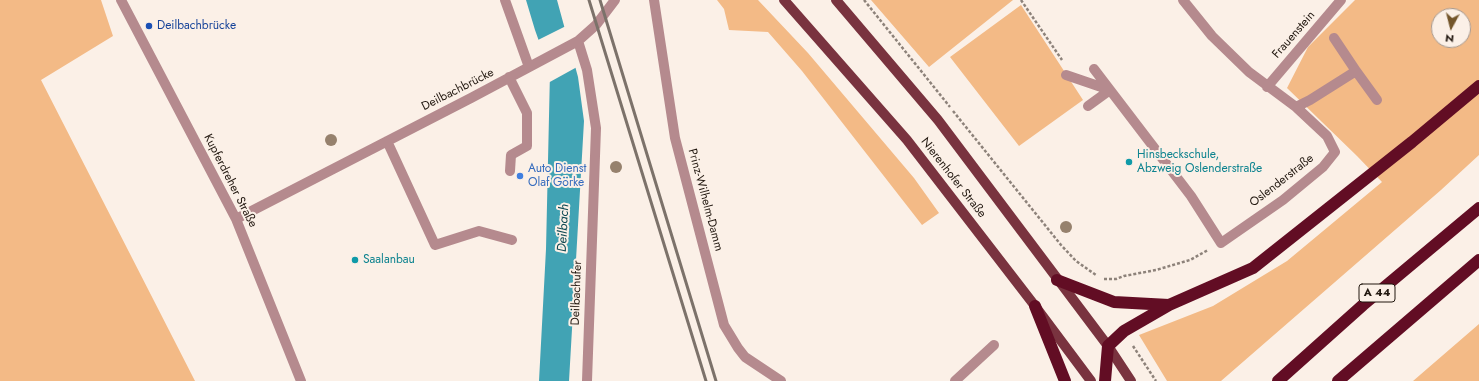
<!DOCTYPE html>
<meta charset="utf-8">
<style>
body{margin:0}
#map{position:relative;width:1479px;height:381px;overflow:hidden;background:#fbf0e7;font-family:Jost,sans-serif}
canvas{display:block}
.north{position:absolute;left:1431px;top:8px;width:40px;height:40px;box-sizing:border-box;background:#fbf0e7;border:1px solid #a49991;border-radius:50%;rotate:187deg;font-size:11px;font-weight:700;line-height:16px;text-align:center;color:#21170f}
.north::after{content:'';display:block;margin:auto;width:14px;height:18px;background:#73552a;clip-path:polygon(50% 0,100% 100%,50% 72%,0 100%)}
</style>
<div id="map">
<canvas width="1479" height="381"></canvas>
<div class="north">N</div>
</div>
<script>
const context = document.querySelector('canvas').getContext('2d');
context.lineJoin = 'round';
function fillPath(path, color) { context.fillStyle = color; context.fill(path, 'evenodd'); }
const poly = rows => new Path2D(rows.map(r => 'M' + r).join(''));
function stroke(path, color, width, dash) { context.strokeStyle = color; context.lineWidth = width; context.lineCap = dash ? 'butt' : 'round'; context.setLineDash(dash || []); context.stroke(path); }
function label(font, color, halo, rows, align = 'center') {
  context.font = font + ' Jost,sans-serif'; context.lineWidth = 4; context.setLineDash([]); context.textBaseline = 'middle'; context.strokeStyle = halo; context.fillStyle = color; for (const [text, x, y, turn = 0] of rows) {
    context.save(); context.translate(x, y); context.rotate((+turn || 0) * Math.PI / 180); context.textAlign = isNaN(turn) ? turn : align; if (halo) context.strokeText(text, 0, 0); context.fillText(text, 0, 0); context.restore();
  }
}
const green = poly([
 [0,0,101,0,113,36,41,80,195,381,0,381],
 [717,0,758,0,808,53,914,178,939,213,922,225,802,71,768,32,729,30,724,9],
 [871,0,1013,0,929,67],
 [1355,0,1479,0,1479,155,1441,190,1221,381,1167,381,1139,335,1213,306,1287,261,1382,182,1357,156,1287,88,1308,47],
 [1439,16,1463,16,1463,40,1439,40],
 [1021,5,1083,100,1019,146,950,57],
 [1479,324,1479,381,1413,381]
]);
const water = poly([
 [526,0,557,0,578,77,584,121,569,381,539,381,546,249,550,72,535,30]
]);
const pier = poly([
 [566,26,577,67,548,83,548,73,536,41]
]);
const path = poly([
 [864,0,950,107],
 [1021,0,1062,60],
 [953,111,1061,245,1076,261,1096,275],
 [1104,279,1116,279,1124,276,1156,270,1190,260,1208,250],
 [1133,346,1156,381]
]);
const minor = poly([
 [121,0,236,219,301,381],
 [505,0,529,67],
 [654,0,675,138,724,325,738,348,745,357,781,381],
 [578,41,587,70,596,128,587,381],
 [1094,69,1191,196,1221,243,1283,200,1323,167,1335,152,1327,136,1296,107,1249,72,1212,36,1183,0],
 [1356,71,1377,100],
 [1066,75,1110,90],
 [509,77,527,113,527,146,511,155,510,171],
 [1267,87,1341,0],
 [1088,106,1110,90],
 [1296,107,1310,100,1356,71,1334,38],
 [387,141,435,245,479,231,512,240],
 [236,219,471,98,578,41,596,25,615,0],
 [955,381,994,345]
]);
const major = poly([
 [784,0,907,140,1035,306,1091,381],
 [836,0,938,120,1108,346,1131,381]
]);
const highway = poly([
 [1057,280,1114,302,1169,305,1253,268,1412,142,1479,86],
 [1035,306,1065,381],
 [1105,381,1108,346,1124,331,1169,305],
 [1278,381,1363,305,1479,208],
 [1338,381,1479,260]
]);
const rail = poly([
 [589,0,706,381],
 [600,0,716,381]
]);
const trees = [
 [331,140],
 [616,167],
 [1066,227]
];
const markers = [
 [149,26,4,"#1a4fb4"],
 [1129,162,4,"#0f9aa8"],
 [520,176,4,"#3f7fe0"],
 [355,260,4,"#0f9aa8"]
];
const shields = [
 [1377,293,36]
];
const shieldNames = [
 ["A 44",1377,293]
];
const transitNames = [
 ["Deilbachbrücke",157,26]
];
const streetNames = [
 ["Frauenstein",1294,35,-49],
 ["Deilbachbrücke",458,90,-27],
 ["Nierenhofer Straße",953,178,52],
 ["Kupferdreher Straße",230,181,63],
 ["Oslenderstraße",1282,181,-38],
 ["Prinz-Wilhelm-Damm",705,200,75],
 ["Deilbachufer",577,293,-88]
];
const cultureNames = [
 ["Hinsbeckschule,",1137,155],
 ["Abzweig Oslenderstraße",1137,169],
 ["Saalanbau",363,260]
];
const shopNames = [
 ["Auto Dienst",528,169],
 ["Olaf Görke",528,183]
];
const waterNames = [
 ["Deilbach",564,228,-87]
];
fillPath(green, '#f3ba86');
fillPath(water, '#41a3b4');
fillPath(pier, '#fbf0e7');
stroke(path, '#8d827a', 2.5, [3, 2]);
stroke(minor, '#b58a8e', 10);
stroke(major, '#79333f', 10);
stroke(highway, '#620d24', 12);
stroke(rail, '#7c726a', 3);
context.fillStyle = '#96816d';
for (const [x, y] of trees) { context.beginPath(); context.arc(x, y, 6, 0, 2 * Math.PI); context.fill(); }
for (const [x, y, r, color] of markers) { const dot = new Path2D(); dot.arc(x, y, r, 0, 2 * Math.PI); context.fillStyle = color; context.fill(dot); stroke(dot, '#fbf0e7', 1.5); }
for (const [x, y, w] of shields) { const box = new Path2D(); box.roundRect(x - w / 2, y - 9, w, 18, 3); context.fillStyle = '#fbf0e7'; context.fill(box); stroke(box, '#21170f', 1); }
label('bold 11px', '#21170f', null, shieldNames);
label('12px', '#164399', '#fbf0e7', transitNames, 'left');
label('12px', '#21170f', '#fbf0e7', streetNames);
label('12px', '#0d838f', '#fbf0e7', cultureNames, 'left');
label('12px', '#366cbe', '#fbf0e7', shopNames, 'left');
label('italic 13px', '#0f4953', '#fbf0e7', waterNames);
</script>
